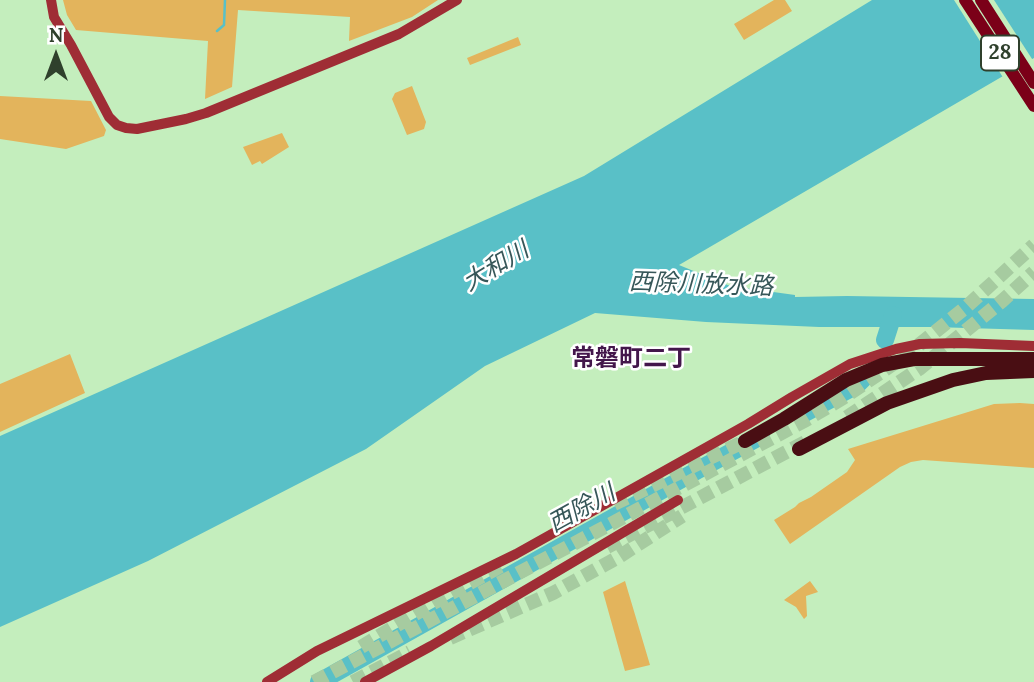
<!DOCTYPE html>
<meta charset="utf-8">
<style>
body{margin:0}
#map{position:relative;width:1034px;height:682px;overflow:hidden;background:#c4eebd;font-family:Lora,serif}
canvas{display:block}
.north{position:absolute;left:21px;top:21px;width:70px;height:70px;-webkit-text-stroke:5px #fff;paint-order:stroke;rotate:0deg;font-size:19px;font-weight:700;line-height:28px;text-align:center;color:#2f402c}
.north::after{content:'';display:block;margin:auto;width:24px;height:32px;background:#2f402c;clip-path:polygon(50% 0,100% 100%,50% 72%,0 100%)}
</style>
<div id="map">
<canvas width="1034" height="682"></canvas>
<div class="north">N</div>
</div>
<script>
const context = document.querySelector('canvas').getContext('2d');
context.lineJoin = 'round';
function fillPath(path, color) { context.fillStyle = color; context.fill(path, 'evenodd'); }
const poly = rows => new Path2D(rows.map(r => 'M' + r).join(''));
function stroke(path, color, width, dash) { context.strokeStyle = color; context.lineWidth = width; context.lineCap = dash ? 'butt' : 'round'; context.setLineDash(dash || []); context.stroke(path); }
function label(font, color, halo, rows, align = 'center') {
  context.font = font + ' Lora,"Noto Sans JP",serif'; context.lineWidth = 5; context.setLineDash([]); context.textBaseline = 'middle'; context.strokeStyle = halo; context.fillStyle = color; for (const [text, x, y, turn = 0] of rows) {
    context.save(); context.translate(x, y); context.rotate((+turn || 0) * Math.PI / 180); context.textAlign = isNaN(turn) ? turn : align; if (halo) context.strokeText(text, 0, 0); context.fillText(text, 0, 0); context.restore();
  }
}
const green = poly([
 [63,0,438,0,412,17,349,41,350,17,238,10,232,87,205,99,208,41,76,30,67,15],
 [774,0,785,0,792,11,744,40,734,24],
 [518,37,521,45,470,65,467,58],
 [412,86,426,122,424,129,407,135,392,99,395,93],
 [0,96,91,101,106,130,104,136,66,149,0,139],
 [282,133,289,147,262,164,260,161,252,165,243,147],
 [70,354,85,393,0,432,0,384],
 [1020,403,1034,404,1034,468,923,460,911,462,900,467,790,544,774,520,795,507,799,503,811,497,847,472,855,460,848,449,994,404],
 [625,581,650,665,625,671,603,592],
 [810,581,818,592,806,596,807,616,804,619,796,607,784,600]
]);
const water = poly([
 [872,0,1034,0,1034,58,679,265,730,286,795,295,795,297,847,296,1034,299,1034,330,933,327,819,327,706,322,595,313,485,366,366,449,148,561,0,627,0,436,584,176]
]);
const pier = poly([
 [954,0,994,0,1034,62,1004,79]
]);
const stream = poly([
 [217,31,224,25,225,0]
]);
const river = poly([
 [885,340,893,315],
 [801,415,857,385,867,375],
 [319,682,698,470,761,436]
]);
const highwayTunnel = poly([
 [847,417,919,369,1002,301,1034,272],
 [614,504,745,441],
 [607,547,809,440],
 [450,638,553,593,617,558,682,516],
 [361,647,435,602,501,566],
 [314,682,806,420,843,398,905,356,965,308,1034,245],
 [353,682,410,652]
]);
const secondary = poly([
 [51,0,54,17,71,45,109,117,117,125,126,128,137,129,186,119,206,113,399,34,457,0],
 [267,682,317,651,516,554,748,424,792,397,850,364,896,349,920,344,960,343,1034,346],
 [365,682,431,646,678,500]
]);
const primary = poly([
 [965,0,1034,106],
 [981,0,1034,83]
]);
const highway = poly([
 [745,441,784,419,846,380,882,365,914,359,1034,359],
 [799,449,887,403,953,380,986,373,1034,371]
]);
const shields = [
 [1000,53,38]
];
const shieldNames = [
 ["28",1000,53]
];
const waterNames = [
 ["大和川",496,267,-31],
 ["西除川放水路",701,285,2],
 ["西除川",582,509,-29]
];
const neighbourhoodNames = [
 ["常磐町二丁",631,359]
];
fillPath(green, '#e3b45c');
fillPath(water, '#59c0c7');
fillPath(pier, '#c4eebd');
stroke(stream, '#59c0c7', 2.5);
stroke(river, '#59c0c7', 18);
stroke(highwayTunnel, '#a6cba0', 14, [14, 7]);
stroke(secondary, '#9f2d35', 10);
stroke(primary, '#7b0018', 12);
stroke(highway, '#490e13', 14);
for (const [x, y, w] of shields) { const box = new Path2D(); box.roundRect(x - w / 2, y - 17.5, w, 35, 5); context.fillStyle = '#fff'; context.fill(box); stroke(box, '#2f402c', 2); }
label('bold 21px', '#2f402c', null, shieldNames);
label('italic 24px', '#375759', '#fff', waterNames);
label('bold 24px', '#43174b', '#fff', neighbourhoodNames);
</script>
